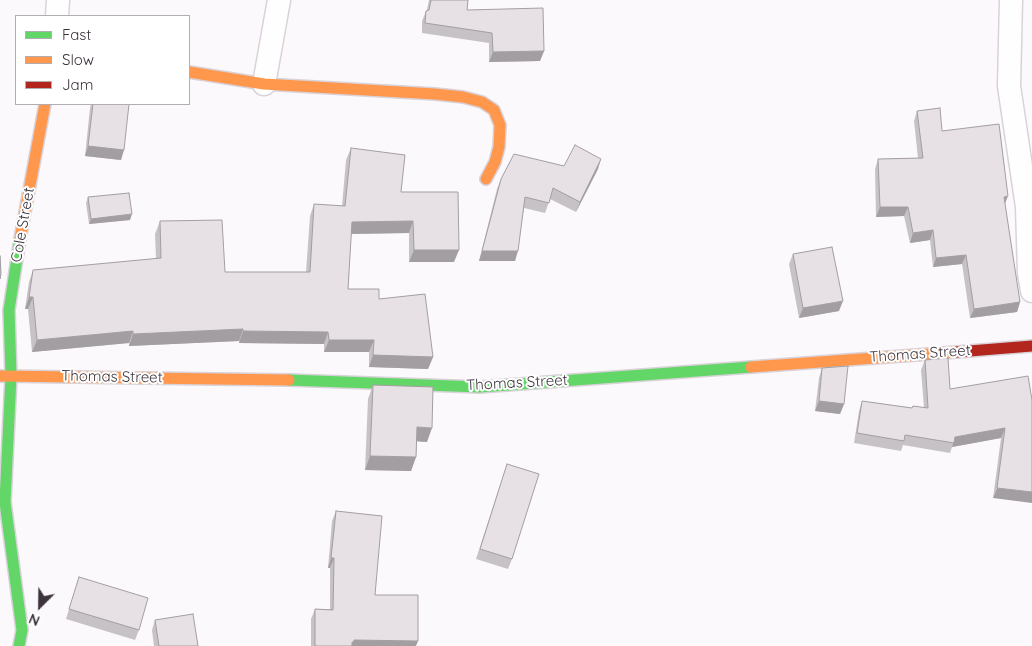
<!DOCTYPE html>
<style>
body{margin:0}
#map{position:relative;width:1032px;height:646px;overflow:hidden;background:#fcf9fc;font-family:Quicksand,sans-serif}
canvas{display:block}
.legend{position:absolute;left:15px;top:15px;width:175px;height:90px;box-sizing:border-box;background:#fff;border:1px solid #b1adb1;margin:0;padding:6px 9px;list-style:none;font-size:15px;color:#3c333b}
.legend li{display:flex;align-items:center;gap:10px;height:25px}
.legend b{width:25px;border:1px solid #b1adb1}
.north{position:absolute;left:15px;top:581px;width:50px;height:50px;-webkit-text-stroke:4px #fff;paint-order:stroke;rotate:203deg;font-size:14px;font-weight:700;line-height:20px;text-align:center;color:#3c333b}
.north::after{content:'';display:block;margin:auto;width:18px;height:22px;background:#3c333b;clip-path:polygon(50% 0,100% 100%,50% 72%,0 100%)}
</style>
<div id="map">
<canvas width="1032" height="646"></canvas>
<ul class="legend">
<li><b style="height:6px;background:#63d668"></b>Fast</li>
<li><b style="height:6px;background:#ff974d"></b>Slow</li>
<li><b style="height:6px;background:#b3261e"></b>Jam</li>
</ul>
<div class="north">N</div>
</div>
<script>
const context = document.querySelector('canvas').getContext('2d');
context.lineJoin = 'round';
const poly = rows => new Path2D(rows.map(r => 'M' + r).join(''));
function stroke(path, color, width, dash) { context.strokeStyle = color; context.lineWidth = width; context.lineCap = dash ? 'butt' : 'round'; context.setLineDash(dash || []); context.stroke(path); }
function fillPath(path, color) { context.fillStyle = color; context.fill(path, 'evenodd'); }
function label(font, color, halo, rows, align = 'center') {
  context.font = font + ' Quicksand,sans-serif'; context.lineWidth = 4; context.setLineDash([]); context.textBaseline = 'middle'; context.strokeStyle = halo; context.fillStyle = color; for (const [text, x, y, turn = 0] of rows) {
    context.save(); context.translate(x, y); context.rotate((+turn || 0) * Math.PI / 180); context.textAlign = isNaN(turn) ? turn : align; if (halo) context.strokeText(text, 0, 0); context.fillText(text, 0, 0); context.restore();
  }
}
const street = poly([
 [1011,0,1009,86,1027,207,1029,273,1032,291],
 [57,16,58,0],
 [264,84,279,0]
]);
const fast = poly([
 [289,380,480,387,751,367],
 [19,646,22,630,5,502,11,376,9,310,20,239]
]);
const slow = poly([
 [189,72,264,84,435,94,463,97,482,102,494,110,500,125,499,147,495,162,486,179],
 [20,239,45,104],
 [751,367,957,352],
 [0,376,289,380]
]);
const jam = poly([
 [957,352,1032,346]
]);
const wall = poly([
 [429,0,468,0,467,10,544,51,540,61,489,62,489,43,422,33,422,21,426,11,427,10],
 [91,104,129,104,121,160,85,156,90,108],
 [917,111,942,131,1005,205,1020,302,1017,312,970,318,962,264,933,267,930,240,910,243,904,216,876,217,875,169,878,159,918,158,914,121],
 [351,148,401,192,454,262,409,262,409,233,351,234,348,289,379,299,433,357,428,369,369,367,369,352,324,352,324,344,239,343,239,341,129,346,129,343,32,352,28,309,25,309,29,282,33,270,156,259,155,234,160,221,225,272,306,272,310,216,314,204,342,206,346,160],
 [564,166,598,169,576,212,550,199,545,213,524,208,515,261,479,261,497,189,501,179],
 [88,197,130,220,89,224,86,203],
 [793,254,839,311,799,318,789,264],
 [925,360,950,389,1032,400,993,498,1001,438,952,447,950,453,903,445,901,451,854,443,859,411,862,401,912,408,913,406,924,408,921,370],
 [822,368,844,404,840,414,815,411,819,378],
 [373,385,427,442,417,441,416,457,411,471,365,470,368,399],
 [507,464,512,559,508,569,476,559],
 [336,511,375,595,416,646,311,646,311,619,315,609,330,609,330,568,328,568,332,521],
 [79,577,139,630,135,640,66,619],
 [155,620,198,646,154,646,152,630]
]);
const shadedWall = poly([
 [544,51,540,61,489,62,493,52],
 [88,146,124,150,121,160,85,156],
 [601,159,598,169,576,212,580,202],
 [1008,196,1004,206,1004,197],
 [880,207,908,207,904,216,876,217],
 [132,214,130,220,89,224,91,219],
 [413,221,409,233,347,234,352,222],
 [933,230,930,240,910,243,913,233],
 [414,250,459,250,454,262,409,262],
 [482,251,518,251,515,261,479,261],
 [966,255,962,264,933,267,936,258],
 [29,297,33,297,28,309,25,309],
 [843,301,839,311,799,318,803,308],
 [1020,302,1017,312,970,318,974,309],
 [243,329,239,341,129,346,133,334],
 [133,331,129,343,32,352,37,340],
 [243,331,328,332,324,344,239,343],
 [329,340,374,340,369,352,324,352],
 [373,355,433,357,428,369,369,367],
 [819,401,844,404,840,414,815,411],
 [417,427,432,428,427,442,412,441],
 [1005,428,1001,438,952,447,955,437],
 [370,456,416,457,411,471,365,470],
 [997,488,1032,492,1032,503,993,498],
 [331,558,334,558,330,568,328,568],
 [354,640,418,641,416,646,351,646]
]);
const building = poly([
 [431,0,468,0,467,10,543,8,544,51,493,52,492,33,425,23,426,11,429,10,431,0],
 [93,104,129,104,124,150,88,146,93,104],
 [940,108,942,131,999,124,1008,196,1004,197,1020,302,974,309,966,255,936,258,933,230,913,233,908,207,880,207,878,159,923,158,917,111,940,108],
 [575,145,601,159,580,202,553,188,549,203,525,197,518,251,482,251,501,179,514,154,564,166,575,145],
 [351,148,405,155,401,192,458,192,459,250,414,250,413,221,352,222,348,289,379,289,379,299,425,294,433,357,373,355,374,340,329,340,328,332,243,331,243,329,133,334,133,331,37,340,33,297,29,297,33,270,161,258,160,221,222,220,225,272,310,272,314,204,345,206,351,148],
 [129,193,132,214,91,219,88,197,129,193],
 [832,247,843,301,803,308,793,254,832,247],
 [0,256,1,274,0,279,0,256],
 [948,358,950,389,1028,376,1032,400,1032,492,997,488,1005,428,955,437,954,443,905,435,904,441,857,433,862,401,912,408,913,406,928,408,925,360,948,358],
 [848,366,844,404,819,401,822,368,848,366],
 [373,385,433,387,432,428,417,427,416,457,370,456,373,385],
 [507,464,539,474,512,559,480,549,507,464],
 [336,511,382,516,375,595,418,595,418,641,354,640,354,642,352,642,352,646,315,646,315,609,333,610,334,558,331,558,336,511],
 [79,577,148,598,139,630,69,609,79,577],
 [193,614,198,646,159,646,155,620,193,614]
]);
const streetNames = [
 ["Cole Street",23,225,-80],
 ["Thomas Street",920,354,-4],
 ["Thomas Street",112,377,1],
 ["Thomas Street",517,383,-3]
];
stroke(street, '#d9d3d9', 25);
stroke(fast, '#d9d3d9', 14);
stroke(slow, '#d9d3d9', 14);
stroke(jam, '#d9d3d9', 14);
stroke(street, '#fffeff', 22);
stroke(fast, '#63d668', 11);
stroke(slow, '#ff974d', 11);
stroke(jam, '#b3261e', 11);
fillPath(wall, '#c7c2c6');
fillPath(shadedWall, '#a29ea1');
fillPath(building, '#e7e1e6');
stroke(building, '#a29ea1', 1);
label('15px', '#3c333b', '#fff', streetNames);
</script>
